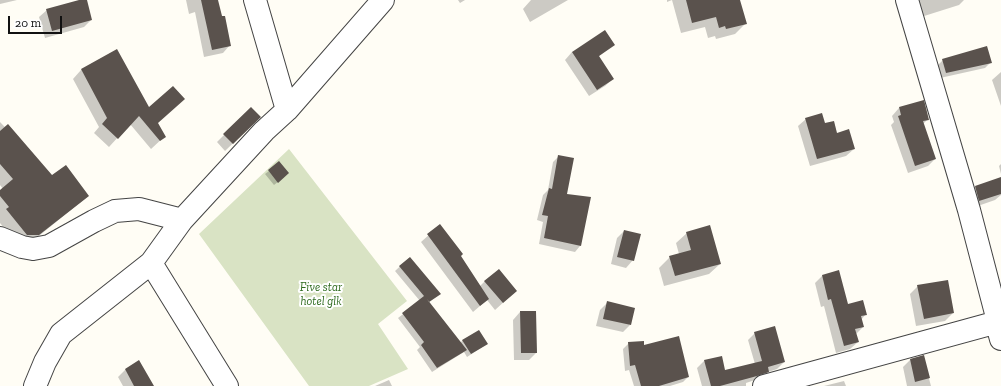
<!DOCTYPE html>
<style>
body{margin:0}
#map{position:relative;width:1001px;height:386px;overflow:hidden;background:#fffdf5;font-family:"Zilla Slab",serif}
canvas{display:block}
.scale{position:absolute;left:8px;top:16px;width:54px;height:18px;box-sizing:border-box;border:2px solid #111;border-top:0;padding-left:5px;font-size:12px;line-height:14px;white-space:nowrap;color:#111;-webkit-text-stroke:3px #fff;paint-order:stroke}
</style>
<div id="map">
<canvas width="1001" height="386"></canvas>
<div class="scale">20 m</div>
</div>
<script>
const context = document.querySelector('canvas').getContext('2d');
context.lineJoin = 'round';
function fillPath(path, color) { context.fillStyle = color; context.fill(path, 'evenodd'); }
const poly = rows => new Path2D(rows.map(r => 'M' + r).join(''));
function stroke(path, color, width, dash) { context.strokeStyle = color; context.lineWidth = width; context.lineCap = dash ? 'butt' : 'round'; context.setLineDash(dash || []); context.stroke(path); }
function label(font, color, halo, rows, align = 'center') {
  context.font = font + ' "Zilla Slab",serif'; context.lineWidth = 4; context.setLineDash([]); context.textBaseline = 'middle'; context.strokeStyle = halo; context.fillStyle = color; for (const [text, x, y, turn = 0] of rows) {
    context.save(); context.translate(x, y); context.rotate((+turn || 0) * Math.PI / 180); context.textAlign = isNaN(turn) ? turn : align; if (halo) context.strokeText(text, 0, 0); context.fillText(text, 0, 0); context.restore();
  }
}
const cemetery = poly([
 [289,149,407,301,378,324,408,369,369,386,309,386,199,234]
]);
const shadow = poly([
 [0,0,17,0,0,4],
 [86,0,91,20,84,27,45,38,39,17,47,10],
 [186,0,217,0,230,45,223,53,204,57,195,12,189,14],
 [458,0,465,0,460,3],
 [531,0,568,0,530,22,523,9],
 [667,0,739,0,746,23,735,34,716,39,715,36,708,38,705,27,681,33,672,0,667,2],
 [916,0,964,0,959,5,921,17],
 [613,45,598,57,613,79,605,86,589,96,565,60,572,52],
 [116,51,149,109,184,99,157,123,164,137,151,149,130,124,109,147,94,133,99,127,73,79,81,70],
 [943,60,991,62,985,68,940,78,937,66],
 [1001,72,1001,106,992,80],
 [251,108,260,117,225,151,217,142],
 [899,108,928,119,923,124,935,159,928,166,908,173,891,125,894,122,892,116],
 [806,119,824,125,854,149,846,156,810,166,798,126],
 [0,122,52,176,88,196,29,244,17,244,0,223,0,191,3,189,0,185],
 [559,156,566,195,580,246,575,252,539,244,543,222,537,220,543,195,548,190,553,162],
 [279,163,284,177,274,185,265,174],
 [1001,164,1001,174,999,166],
 [975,187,1001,187,1001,195,995,200,972,208,968,194],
 [440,225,480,286,485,281,516,291,495,310,487,300,473,312,421,242],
 [624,231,633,260,626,268,611,264,617,238],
 [687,233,720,264,709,274,664,286,659,268,670,257,679,254,676,243],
 [409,258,440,294,428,303,460,343,463,340,487,344,467,357,464,352,432,372,417,350,420,347,398,318,420,301,395,271],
 [838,272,847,305,866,314,861,320,863,327,856,334,858,342,850,349,836,353,824,306,821,307,815,283,822,276],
 [918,286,953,313,945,321,916,326,910,294],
 [607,303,630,325,623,332,596,326,600,310],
 [520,312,536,353,529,360,514,360,513,320],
 [755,333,784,362,777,369,768,372,761,378,746,383,746,386,702,386,697,368,704,361,725,372,755,364,748,340],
 [629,343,643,346,688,377,683,382,670,386,634,386,629,370,625,371,623,349],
 [923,356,931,386,907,386,903,367,910,360],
 [139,362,153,386,123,386,118,377,125,370],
 [389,380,392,386,375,386],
 [844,381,846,386,824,386]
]);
const building = poly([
 [79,0,87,0,92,20,52,31,46,9],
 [201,0,218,0,222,16,225,16,231,46,212,50],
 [686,0,740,0,747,24,726,29,725,26,719,28,716,17,692,23],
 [605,30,615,45,599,56,614,79,597,90,572,52],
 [987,46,992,63,946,73,942,59],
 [117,49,149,107,173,86,185,99,158,123,166,137,160,141,139,116,118,139,102,124,107,118,81,69],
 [924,100,929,120,923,121,936,159,915,166,898,116,901,115,899,107],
 [251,107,261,117,233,144,223,134],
 [822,113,825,123,834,121,837,133,849,129,855,149,817,159,805,118],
 [8,124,52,175,66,165,89,196,39,235,27,235,6,209,9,207,0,196,0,190,13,179,0,164,0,131],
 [558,155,574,158,567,194,591,197,581,246,544,238,548,216,542,215,549,188,552,189],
 [279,161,289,173,278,183,268,170],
 [1001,177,1001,194,979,201,975,186],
 [440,224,463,254,461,256,489,299,480,306,427,234],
 [710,225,721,264,675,276,669,256,691,250,686,232],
 [624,230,641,234,634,261,617,257],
 [410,257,441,294,429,302,427,299,467,350,437,368,421,345,424,342,402,313,424,296,399,266],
 [499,269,517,291,503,303,484,281],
 [839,270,848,304,863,300,867,315,861,316,864,327,855,329,859,342,844,346,831,299,828,300,822,275],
 [948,280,954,313,924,319,917,285],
 [607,301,635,308,631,325,603,319],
 [520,311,536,311,537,353,521,353],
 [775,326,785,362,768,367,769,372,757,376,720,386,711,386,704,360,722,356,725,370,762,361,754,332],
 [479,330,488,344,471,354,462,340],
 [679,336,689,377,659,386,641,386,635,365,630,366,628,342,644,341,644,345],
 [924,355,930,378,915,382,910,359],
 [139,360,154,386,134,386,125,369]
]);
const minor = poly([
 [255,0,287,110],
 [907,0,969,210,998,321,998,328,1001,339],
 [0,238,22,247,33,249,49,246,94,221,115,211,139,209,182,220],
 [151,263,227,386],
 [35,386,45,362,61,334,151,263,182,220,264,131,287,110,383,0],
 [764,386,1001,321]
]);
const parkNames = [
 ["Five star",321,288],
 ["hotel glk",321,302]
];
fillPath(cemetery, '#d9e3c4');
fillPath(shadow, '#0003');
fillPath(building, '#5a524d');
stroke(minor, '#444', 24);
stroke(minor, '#fff', 22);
label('italic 12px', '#2f6b1f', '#fff', parkNames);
</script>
